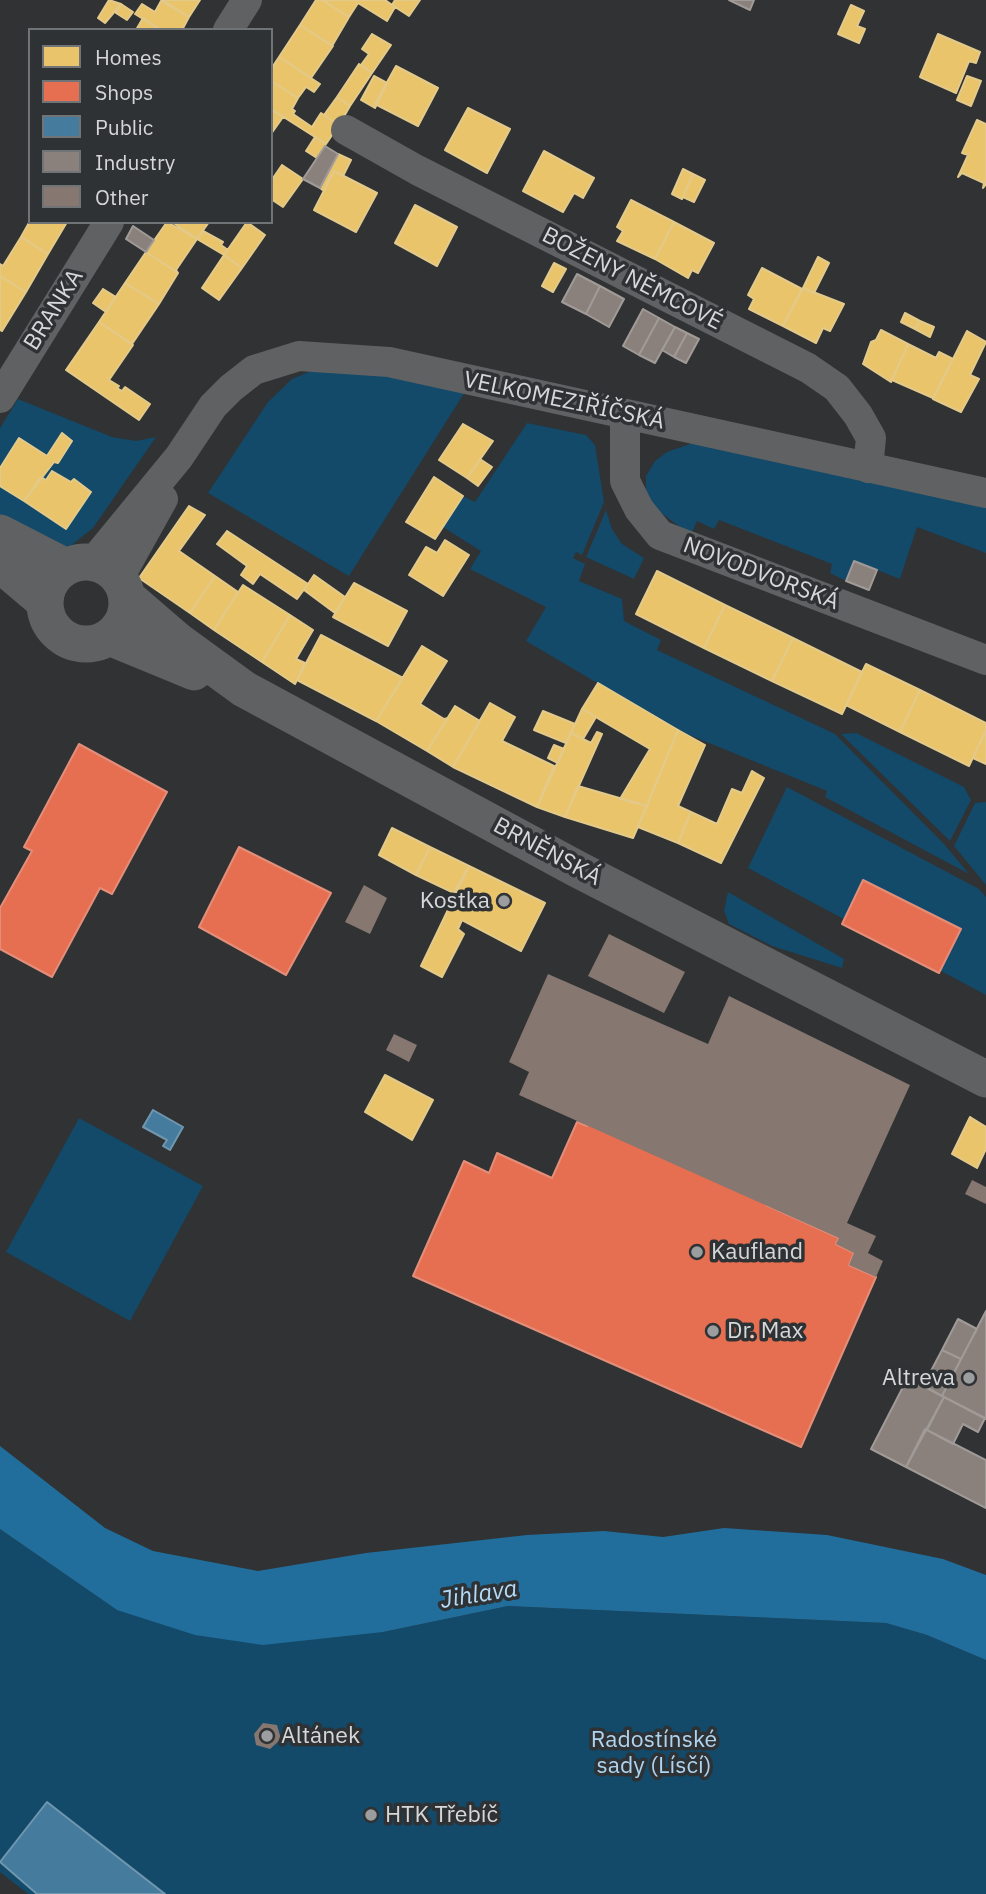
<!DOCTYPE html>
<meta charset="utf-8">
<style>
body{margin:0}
#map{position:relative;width:986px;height:1894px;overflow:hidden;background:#303233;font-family:"IBM Plex Sans",sans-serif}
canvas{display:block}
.legend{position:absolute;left:28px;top:28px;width:245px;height:196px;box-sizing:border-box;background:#2f3234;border:2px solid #717476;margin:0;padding:9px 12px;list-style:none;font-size:21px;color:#d5d7d8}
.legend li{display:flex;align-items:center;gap:14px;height:35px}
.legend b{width:35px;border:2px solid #717476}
</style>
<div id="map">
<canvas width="986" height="1894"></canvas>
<ul class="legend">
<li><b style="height:19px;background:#e9c46a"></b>Homes</li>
<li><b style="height:19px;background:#e76f51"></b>Shops</li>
<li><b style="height:19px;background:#457b9d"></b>Public</li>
<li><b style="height:19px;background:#8a817c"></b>Industry</li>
<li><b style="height:19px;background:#867770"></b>Other</li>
</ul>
</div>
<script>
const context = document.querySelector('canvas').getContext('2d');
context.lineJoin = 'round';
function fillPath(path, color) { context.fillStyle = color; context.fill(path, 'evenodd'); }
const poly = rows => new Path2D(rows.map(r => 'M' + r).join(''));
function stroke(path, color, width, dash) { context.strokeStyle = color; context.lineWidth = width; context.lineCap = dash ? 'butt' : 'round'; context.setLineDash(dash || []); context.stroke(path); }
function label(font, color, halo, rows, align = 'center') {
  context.font = font + ' "IBM Plex Sans",sans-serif'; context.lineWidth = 7; context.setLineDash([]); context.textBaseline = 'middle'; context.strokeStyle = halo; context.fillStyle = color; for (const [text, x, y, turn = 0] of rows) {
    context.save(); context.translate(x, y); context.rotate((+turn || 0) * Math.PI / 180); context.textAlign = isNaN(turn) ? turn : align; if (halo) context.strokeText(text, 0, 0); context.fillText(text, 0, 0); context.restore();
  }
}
const green = poly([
 [326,365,468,387,349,576,208,493,268,402,292,379],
 [18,399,112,437,136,441,156,437,93,528,68,548,0,521,0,428],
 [527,423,586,435,595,445,604,502,582,555,576,552,573,558,585,564,579,581,622,599,624,621,661,640,657,650,835,734,945,845,969,874,825,797,827,791,677,730,526,641,546,607,470,569,481,551,443,527,463,496,475,502],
 [710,437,986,508,986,553,917,527,900,579,854,561,846,581,830,573,832,564,719,520,714,529,697,521,691,535,653,507,646,491,646,476,655,461,667,452],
 [606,510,612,529,622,544,644,558,634,579,586,557],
 [856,733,964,787,971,800,950,841,841,734],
 [787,787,979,889,986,897,986,995,748,868],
 [986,802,986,885,954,846,975,803],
 [728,892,844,959,842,968,772,946,729,924,724,911],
 [79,1118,203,1186,130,1321,6,1252],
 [0,1529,117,1610,383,1632,508,1606,886,1623,927,1635,986,1660,986,1894,28,1894,0,1872]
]);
const water = poly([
 [0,1446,105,1528,153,1551,258,1571,366,1553,527,1535,604,1531,663,1537,724,1528,827,1535,943,1559,986,1575,986,1660,927,1635,886,1623,508,1606,383,1632,263,1645,195,1635,117,1610,0,1529]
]);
const homes = poly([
 [109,0,121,4,105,23,98,18,109,0],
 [162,0,200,0,189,17,162,0],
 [316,0,322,0,349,17,332,46,300,25,316,0],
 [322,0,385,0,395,7,387,21,358,3,349,17,322,0],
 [395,0,420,0,409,16,392,5,395,0],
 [161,1,189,17,182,30,161,30,135,14,142,4,155,12,161,1],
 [121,4,133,12,127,20,116,13,121,4],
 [851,5,864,11,857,26,865,29,859,43,838,34,851,5],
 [143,18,161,30,136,30,143,18],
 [300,25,333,46,311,78,279,57,300,25],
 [372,34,391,45,372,73,361,65,369,54,362,49,372,34],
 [938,34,980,52,976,63,969,61,956,93,920,77,938,34],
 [279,57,320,84,314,92,306,87,298,98,271,81,271,69,279,57],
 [359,64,372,73,350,106,337,97,359,64],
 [396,66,438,88,418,126,375,104,396,66],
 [374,76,387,83,375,108,361,100,374,76],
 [967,76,981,81,971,106,957,100,967,76],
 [271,81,298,98,292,109,295,111,293,114,312,127,321,113,339,125,326,144,271,109,271,81],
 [337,97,350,106,339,125,324,115,337,97],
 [468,108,510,129,487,173,445,150,468,108],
 [271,109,283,117,271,134,271,109],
 [977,120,986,124,986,184,983,188,984,183,962,173,958,177,968,155,962,153,977,120],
 [315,137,326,144,317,158,306,151,315,137],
 [544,151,594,178,583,198,574,193,563,212,523,191,544,151],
 [338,154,351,160,343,176,334,171,324,191,320,188,338,154],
 [282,165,303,179,283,207,271,199,271,181,282,165],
 [683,169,693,174,682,199,672,194,683,169],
 [334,171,377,193,356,232,314,210,334,171],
 [693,174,705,180,694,202,683,197,693,174],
 [631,200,674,222,655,259,617,241,623,231,617,227,631,200],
 [415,205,457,227,437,266,395,243,415,205],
 [30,221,67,222,48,254,21,237,30,221],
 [167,222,197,239,176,270,178,273,146,252,167,222],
 [172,222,209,222,197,239,172,222],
 [247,222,265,235,242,268,224,255,247,222],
 [674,222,714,243,698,273,692,270,688,278,655,259,674,222],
 [203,231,223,242,221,245,228,250,224,255,197,239,203,231],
 [21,237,48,254,26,292,0,276,0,264,3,266,21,237],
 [146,252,178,273,159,304,125,283,146,252],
 [224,255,242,268,219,300,202,288,224,255],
 [818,257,829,263,814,293,803,288,818,257],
 [554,263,566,269,553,292,542,286,554,263],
 [762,268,802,289,783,326,749,309,754,299,748,295,762,268],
 [0,276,26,292,2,331,0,330,0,276],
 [125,283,159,304,132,344,99,322,125,283],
 [803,288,844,304,830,331,823,328,816,343,783,326,803,288],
 [103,289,116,297,106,312,93,303,103,289],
 [905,313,920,321,915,329,901,322,905,313],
 [920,321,934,327,930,337,915,329,920,321],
 [99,322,133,345,109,380,119,386,117,388,122,391,125,387,150,404,139,420,66,370,99,322],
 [881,330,908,344,891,382,863,364,871,342,876,340,881,330],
 [967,331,986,342,970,375,979,379,961,412,933,399,967,331],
 [908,344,936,358,939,352,953,359,933,398,892,380,908,344],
 [463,424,493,441,467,478,439,460,463,424],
 [62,433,72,441,58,463,54,462,24,501,0,486,0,468,19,438,47,456,62,433],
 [480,459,492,467,478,486,467,478,480,459],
 [52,471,71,482,74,479,91,492,66,529,24,501,41,477,46,480,52,471],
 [434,477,463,496,435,539,406,522,434,477],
 [189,506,205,515,179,551,215,576,190,613,139,578,189,506],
 [227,531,308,584,297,599,260,574,253,584,241,575,247,566,217,544,227,531],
 [445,540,469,555,443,596,409,575,426,547,437,553,445,540],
 [657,571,725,605,704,648,636,614,657,571],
 [314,575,345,597,335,613,304,590,314,575],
 [215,576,238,592,214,630,190,613,215,576],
 [354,583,407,611,388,646,333,617,354,583],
 [243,585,290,615,262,662,214,630,243,585],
 [725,605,793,638,772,681,704,648,725,605],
 [290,615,313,630,296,659,305,663,295,684,262,662,290,615],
 [321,635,403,678,376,721,297,680,321,635],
 [793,638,862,672,842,714,772,681,793,638],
 [422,646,447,661,420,704,444,719,448,718,427,751,376,721,422,646],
 [866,664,920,690,900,732,846,705,866,664],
 [598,683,678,730,647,806,620,799,650,749,582,709,598,683],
 [920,690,986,723,986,730,969,766,900,732,920,690],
 [490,703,515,717,502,741,554,766,537,807,453,767,490,703],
 [455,706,480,721,453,767,427,751,455,706],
 [582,709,596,717,583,739,571,733,582,709],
 [543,711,575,724,566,743,534,730,543,711],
 [678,730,705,745,678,806,691,812,678,843,638,827,678,730],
 [986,730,986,764,973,758,986,730],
 [597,732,602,734,565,817,537,807,571,733,591,743,597,732],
 [554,745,564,749,558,763,548,758,554,745],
 [752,771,764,778,721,863,678,843,691,812,717,824,732,789,742,793,752,771],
 [578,786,647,806,633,838,565,817,578,786],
 [392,828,430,847,416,875,379,855,392,828],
 [430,847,469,866,454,893,416,875,430,847],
 [469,866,545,903,521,951,462,920,458,929,464,934,442,977,421,966,469,866],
 [385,1075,433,1100,412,1140,365,1112,385,1075],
 [970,1117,986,1127,986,1149,977,1168,952,1154,970,1117]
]);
const shops = poly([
 [79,744,167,792,112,894,100,888,52,977,0,949,0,908,32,851,24,847,79,744],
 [239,847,331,893,286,975,199,927,239,847],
 [863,880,961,929,939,973,842,924,863,880],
 [595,1109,774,1188,766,1205,839,1238,836,1244,854,1253,849,1265,876,1277,801,1447,413,1276,464,1161,489,1173,497,1153,552,1178,577,1122,587,1126,595,1109]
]);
const public = poly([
 [153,1110,183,1127,170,1150,163,1146,167,1140,143,1127,153,1110],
 [47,1802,165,1894,37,1894,0,1862,47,1802]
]);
const industry = poly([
 [729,0,754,0,750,10,729,0],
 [325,146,338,154,320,188,303,179,325,146],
 [133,226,154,240,146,252,126,239,133,226],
 [577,274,600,286,586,314,562,302,577,274],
 [600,286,624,299,609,327,586,314,600,286],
 [643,309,659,318,639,355,623,346,643,309],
 [659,318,675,327,655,363,639,355,659,318],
 [675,327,687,333,674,357,662,350,675,327],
 [687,333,699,339,686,363,674,357,687,333],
 [854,561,877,570,869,590,846,581,854,561],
 [986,1311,986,1419,942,1396,986,1311],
 [958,1319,977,1329,961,1359,942,1350,958,1319],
 [942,1350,961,1359,942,1396,923,1386,942,1350],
 [896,1370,944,1397,906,1467,871,1449,904,1385,892,1379,896,1370],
 [944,1397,985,1418,978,1432,963,1424,953,1444,927,1430,944,1397],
 [925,1429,986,1460,986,1508,906,1467,925,1429]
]);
const building = poly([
 [364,885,387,898,370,934,345,922],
 [609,934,685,972,664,1013,588,976],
 [548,974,708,1044,729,996,910,1085,847,1223,876,1236,868,1253,883,1261,876,1277,849,1265,854,1253,836,1244,839,1238,519,1095,529,1072,509,1062],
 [394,1034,417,1045,409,1062,386,1050],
 [972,1180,986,1187,986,1204,965,1194],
 [263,1723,277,1725,281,1739,270,1749,256,1745,254,1734]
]);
const minor = poly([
 [228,30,247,0],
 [346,130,417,170,808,368,837,388,858,415,871,438,868,468],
 [0,398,109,222],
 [625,414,625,481,639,509,660,535,986,660],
 [92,563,179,457,213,406,231,388,254,370,299,356,389,362,986,493],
 [119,578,163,499]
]);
const tertiary = poly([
 [0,533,66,567],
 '45 603a41 41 0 1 1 82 0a41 41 0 1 1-82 0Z',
 [0,564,45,602],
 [127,597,178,641,244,689,577,869,986,1079],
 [109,637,194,672]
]);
const markers = [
 [504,901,7,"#9b9d9e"],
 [697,1252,7,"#9b9d9e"],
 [713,1331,7,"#9b9d9e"],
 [969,1378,7,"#9b9d9e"],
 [267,1736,7,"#9b9d9e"],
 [371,1815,7,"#9b9d9e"]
];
const streetNames = [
 ["BOŽENY NĚMCOVÉ",632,279,27],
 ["BRANKA",54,310,-58],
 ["VELKOMEZIŘÍČSKÁ",564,401,12],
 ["NOVODVORSKÁ",761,574,21],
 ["BRNĚNSKÁ",547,852,28]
];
const poiNames = [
 ["Kostka",490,901,"right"],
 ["Kaufland",711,1252],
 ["Dr. Max",727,1331],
 ["Altreva",955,1378,"right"],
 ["Altánek",281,1736],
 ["HTK Třebíč",385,1815]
];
const parkNames = [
 ["Radostínské",654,1740],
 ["sady (Lísčí)",654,1766]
];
const waterNames = [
 ["Jihlava",479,1595,-9]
];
fillPath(green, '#134969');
fillPath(water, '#216e9d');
fillPath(homes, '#e9c46a');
stroke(homes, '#e3ca8b', 2);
fillPath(shops, '#e76f51');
stroke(shops, '#e28e7a', 2);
fillPath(public, '#457b9d');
stroke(public, '#7097af', 2);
fillPath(industry, '#8a817c');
stroke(industry, '#a09b98', 2);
fillPath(building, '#867770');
stroke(minor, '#606162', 30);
stroke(tertiary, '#606162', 37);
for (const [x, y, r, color] of markers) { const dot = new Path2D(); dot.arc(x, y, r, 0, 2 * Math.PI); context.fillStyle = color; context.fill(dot); stroke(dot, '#2f3234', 2.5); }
label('23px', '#d5d7d8', '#2f3234', streetNames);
label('23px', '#d5d7d8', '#2f3234', poiNames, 'left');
label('23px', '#aed4f0', '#2f3234', parkNames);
label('italic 24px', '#b4daf7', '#2f3234', waterNames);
</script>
